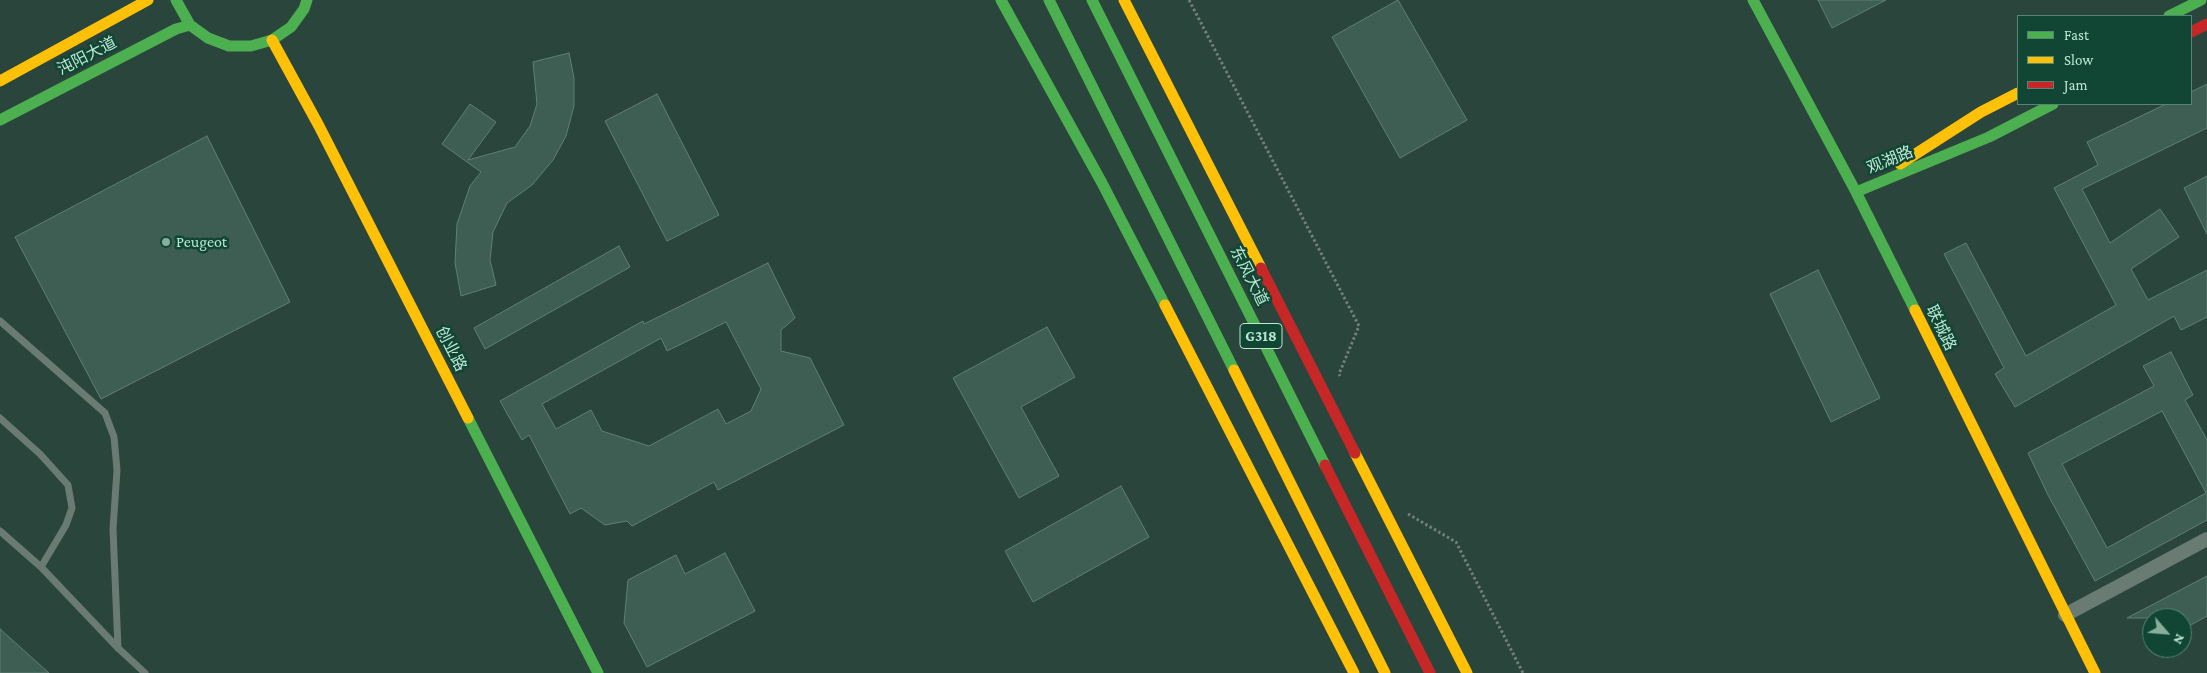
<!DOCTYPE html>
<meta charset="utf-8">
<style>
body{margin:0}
#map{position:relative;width:2207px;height:673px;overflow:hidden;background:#2a453b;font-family:"Crimson Pro",serif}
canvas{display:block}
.legend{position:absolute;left:2017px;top:15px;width:175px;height:90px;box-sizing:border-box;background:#114634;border:1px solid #558674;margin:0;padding:6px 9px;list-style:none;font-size:15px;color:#bbe7d3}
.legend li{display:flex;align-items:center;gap:10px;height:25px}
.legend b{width:25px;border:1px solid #558674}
.north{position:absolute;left:2142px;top:608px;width:50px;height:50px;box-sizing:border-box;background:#114634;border:1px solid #558674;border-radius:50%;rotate:117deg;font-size:14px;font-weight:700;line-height:20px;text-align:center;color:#bbe7d3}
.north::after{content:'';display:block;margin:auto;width:18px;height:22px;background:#88ae9e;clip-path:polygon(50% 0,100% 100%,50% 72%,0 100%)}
</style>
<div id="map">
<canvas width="2207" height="673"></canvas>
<ul class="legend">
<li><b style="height:6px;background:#4caf50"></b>Fast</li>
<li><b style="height:6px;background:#ffc107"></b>Slow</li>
<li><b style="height:6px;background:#c62828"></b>Jam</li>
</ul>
<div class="north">N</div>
</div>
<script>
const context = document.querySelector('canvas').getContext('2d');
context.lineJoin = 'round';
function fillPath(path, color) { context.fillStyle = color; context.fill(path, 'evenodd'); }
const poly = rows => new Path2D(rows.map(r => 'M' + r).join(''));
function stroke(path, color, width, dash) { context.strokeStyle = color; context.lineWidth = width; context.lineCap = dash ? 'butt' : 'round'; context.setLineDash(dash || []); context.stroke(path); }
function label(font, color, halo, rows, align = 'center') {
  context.font = font + ' "Crimson Pro","Noto Sans SC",serif'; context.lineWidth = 5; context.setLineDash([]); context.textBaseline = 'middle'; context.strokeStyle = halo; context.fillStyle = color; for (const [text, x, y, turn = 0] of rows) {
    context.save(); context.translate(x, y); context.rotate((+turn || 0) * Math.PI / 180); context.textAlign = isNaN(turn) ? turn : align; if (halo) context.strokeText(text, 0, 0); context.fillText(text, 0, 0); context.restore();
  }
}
const building = poly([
 [1398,0,1467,120,1400,158,1332,37,1398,0],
 [1818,0,1886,0,1832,28,1818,0],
 [569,53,574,78,574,106,566,136,553,160,532,185,507,203,493,232,490,260,496,285,461,296,455,263,457,224,470,186,481,172,442,144,470,104,496,122,468,160,515,147,530,126,537,104,533,62,569,53],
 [2207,84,2207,128,2082,189,2110,243,2160,209,2179,237,2131,269,2148,300,2207,270,2207,317,2181,330,2174,316,2015,407,1995,374,2004,368,1944,254,1966,243,2026,356,2116,305,2054,188,2098,165,2087,142,2166,104,2191,104,2191,92,2207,84],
 [657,94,719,215,667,241,605,121,657,94],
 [207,136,290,302,101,399,15,237,207,136],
 [2207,176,2207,234,2184,188,2207,176],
 [619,246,630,267,485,349,474,328,619,246],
 [768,263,795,318,781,330,781,351,810,358,844,425,718,490,714,482,632,526,627,521,605,525,581,508,570,514,529,435,522,440,500,401,643,321,644,324,768,263],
 [726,322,761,389,751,411,726,424,718,409,649,446,602,431,591,410,556,429,542,404,661,338,667,351,726,322],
 [1818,270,1880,398,1831,422,1770,294,1818,270],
 [1047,327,1075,377,1021,407,1059,476,1019,498,953,378,1047,327],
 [2171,352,2193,395,2185,400,2207,440,2207,520,2095,581,2048,495,2028,453,2154,386,2143,366,2171,352],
 [2162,411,2206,493,2107,548,2062,464,2162,411],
 [1121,486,1149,537,1033,602,1005,551,1121,486],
 [725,553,755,611,647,667,624,623,628,580,676,555,685,574,725,553],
 [2207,576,2207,616,2182,630,2182,618,2127,618,2207,576],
 [0,629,49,673,0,673,0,629]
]);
const path = poly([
 [1189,0,1359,326,1339,374,1340,376],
 [1408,514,1456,542,1523,673]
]);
const lane = poly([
 [0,321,105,413,114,437,117,470,113,529,118,648],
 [0,418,40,454,68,485,72,508,66,525,41,567],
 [0,531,41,567,118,648,145,673]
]);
const street = poly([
 [2065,615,2207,539]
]);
const fast = poly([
 [176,0,190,25,208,38,229,46,251,46,272,40,291,27,304,9,307,0],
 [1001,0,1102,183,1165,305],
 [1092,0,1325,465],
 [1753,0,1856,192,1915,310],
 [2169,16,2201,0],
 [0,120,176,29,190,25],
 [1856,192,1989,137,2053,104],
 [468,418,598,673]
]);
const slow = poly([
 [1124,0,1261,268],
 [272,40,319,126,468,418],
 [0,81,148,0],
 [1900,164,1981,112,2018,93],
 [1165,305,1354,673],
 [1915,310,2095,673],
 [1355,453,1467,673]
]);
const jam = poly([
 [2191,32,2207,24],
 [1261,268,1355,453],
 [1325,465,1430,673]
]);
const fastBridge = poly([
 [1049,0,1234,370]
]);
const slowBridge = poly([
 [1234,370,1385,673]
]);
const markers = [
 [166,242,5,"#88ae9e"]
];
const shields = [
 [1261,336,42]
];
const shieldNames = [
 ["G318",1261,336]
];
const streetNames = [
 ["沌阳大道",87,56,-27],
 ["观湖路",1890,160,-22],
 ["东风大道",1249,276,63],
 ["联城路",1941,328,64],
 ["创业路",451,349,63]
];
const poiNames = [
 ["Peugeot",176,242]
];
fillPath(building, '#3f5e53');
stroke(building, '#617f74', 1);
stroke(path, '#71807a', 3, [2.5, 2.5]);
stroke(lane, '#697b73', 7);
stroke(street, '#697b73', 14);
stroke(fast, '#4caf50', 11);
stroke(slow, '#ffc107', 11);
stroke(jam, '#c62828', 11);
stroke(fastBridge, '#4caf50', 11);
stroke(slowBridge, '#ffc107', 11);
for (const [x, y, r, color] of markers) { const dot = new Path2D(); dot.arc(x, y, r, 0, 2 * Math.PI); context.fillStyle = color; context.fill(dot); stroke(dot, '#114634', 2); }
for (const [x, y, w] of shields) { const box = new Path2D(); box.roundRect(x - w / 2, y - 12.5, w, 25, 4); context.fillStyle = '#114634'; context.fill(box); stroke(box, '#bbe7d3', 1); }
label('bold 15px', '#bbe7d3', null, shieldNames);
label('16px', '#bbe7d3', '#114634', streetNames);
label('16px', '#bbe7d3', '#114634', poiNames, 'left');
</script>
